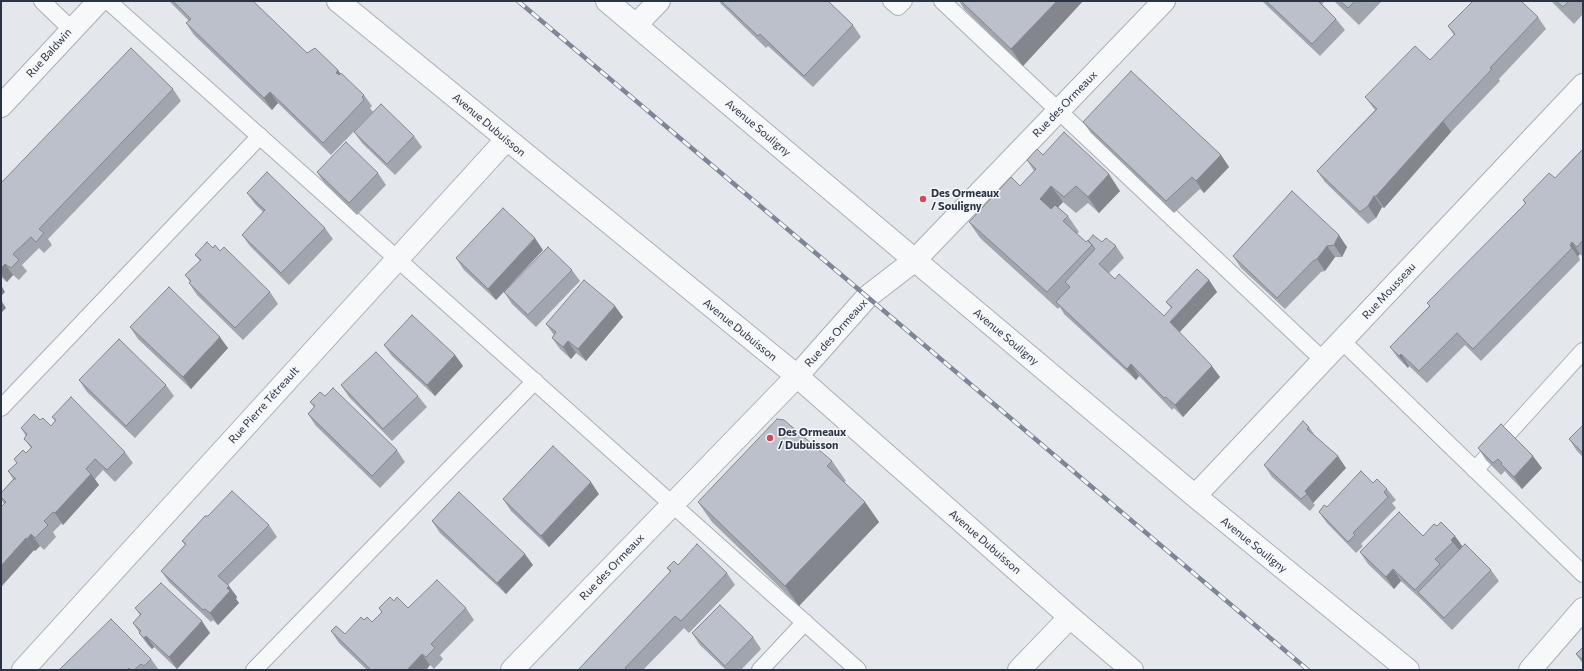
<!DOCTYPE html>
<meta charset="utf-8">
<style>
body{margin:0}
#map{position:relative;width:1584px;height:671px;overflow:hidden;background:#e4e7ec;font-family:Commissioner,sans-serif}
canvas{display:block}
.frame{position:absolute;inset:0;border:2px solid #2b3445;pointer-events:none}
</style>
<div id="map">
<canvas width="1584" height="671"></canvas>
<div class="frame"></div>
</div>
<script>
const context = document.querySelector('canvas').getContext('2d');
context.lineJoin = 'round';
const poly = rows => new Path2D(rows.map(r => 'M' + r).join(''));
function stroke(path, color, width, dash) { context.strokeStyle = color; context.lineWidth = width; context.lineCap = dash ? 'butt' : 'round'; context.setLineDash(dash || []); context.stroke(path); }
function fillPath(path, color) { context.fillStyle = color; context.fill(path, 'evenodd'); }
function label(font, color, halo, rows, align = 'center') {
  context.font = font + ' Commissioner,sans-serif'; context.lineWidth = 3; context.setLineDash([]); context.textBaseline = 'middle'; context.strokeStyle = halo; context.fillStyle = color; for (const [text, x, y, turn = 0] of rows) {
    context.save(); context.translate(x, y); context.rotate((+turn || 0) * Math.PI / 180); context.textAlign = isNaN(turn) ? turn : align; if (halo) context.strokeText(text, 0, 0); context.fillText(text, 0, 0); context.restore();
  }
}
const service = poly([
 [42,1,71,29],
 [108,1,858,670],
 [891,1,898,7,904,1],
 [942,1,1323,360],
 [1342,341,1583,574],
 [1,408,260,136],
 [1475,470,1583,351],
 [254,670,535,381],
 [760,670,805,622]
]);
const minor = poly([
 [338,1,797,376,1070,617,1132,670],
 [607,1,1195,496,1408,670],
 [636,25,659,1],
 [1,106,99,1],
 [1195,496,1583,85],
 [23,670,506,140],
 [1019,670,1070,617],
 [1530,670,1583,609]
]);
const tertiary = poly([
 [512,670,797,376,867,297,915,260,1164,1]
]);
const rail = poly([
 [518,1,1308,670]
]);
const wall = poly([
 [169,1,253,1,307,53,338,70,340,74,364,95,372,106,370,108,373,112,331,155,278,103,272,110,194,35,186,23,189,21],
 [719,1,828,1,853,25,861,37,813,87,768,46,766,48,721,4],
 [959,1,1083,1,1023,66,964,9],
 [1262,1,1325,1,1322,4,1336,19,1345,30,1320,56],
 [1334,1,1382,1,1359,25],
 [1551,1,1583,1,1583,14,1574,24],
 [1538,17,1546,29,1499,79,1500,81,1451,132,1393,198,1384,208,1382,207,1376,218,1368,224,1325,182,1317,171,1375,110,1365,97,1430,60,1454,35,1448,26],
 [173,89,181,101,48,239,52,245,44,253,39,248,22,265,27,271,19,280,13,275,7,282,1,277,1,183],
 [1083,122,1221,155,1229,167,1204,193,1200,189,1174,213,1091,133],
 [354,132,414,136,422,147,395,175,362,143],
 [1583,149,1583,257,1580,254,1578,256,1580,260,1481,361,1465,345,1427,383,1409,366,1408,368,1398,358,1390,347,1429,306,1525,204,1523,200,1555,178],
 [1043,155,1120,191,1099,213,1088,203,1076,213,1063,202,1058,207,1068,216,1079,232,1077,234,1086,242,1102,242,1116,246,1124,258,1109,273,1115,279,1164,316,1171,308,1166,302,1209,280,1217,292,1179,332,1220,377,1183,417,1174,408,1172,410,1139,376,1136,380,1064,314,1060,307,1058,309,980,238,969,222,1020,186,1034,171,1027,160],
 [317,172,378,173,386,185,357,215,325,184],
 [1292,191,1347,247,1342,257,1335,257,1325,271,1321,272,1285,309,1241,268,1233,256],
 [247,193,325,228,333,239,289,285,250,246,242,235,263,212,255,204],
 [213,248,220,251,270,292,278,304,243,340,197,295,189,283,190,282,185,275,200,261,195,255],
 [543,250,496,300,464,270,456,258],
 [572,270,580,281,536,327,512,304,504,292],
 [623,317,586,361,576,353,571,359,560,349,552,338,554,335,546,324],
 [130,327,228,348,191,389,138,339],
 [384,345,455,355,463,366,435,396,392,356],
 [79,380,166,385,174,396,135,438,87,392],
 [341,385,418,396,427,407,392,441,349,397],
 [325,396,397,450,405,462,380,488,316,426,308,414,314,407,310,402],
 [52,417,125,452,133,463,115,482,103,470,95,479,99,485,63,525,62,523,53,532,56,537,44,550,40,546,35,551,34,550,1,587,4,504,1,499,1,493,13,479,8,471,17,463,14,459,26,453,31,448,24,439,26,436,21,428,40,420,51,426,55,421],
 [1583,425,1583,457,1577,451,1569,439],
 [1309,427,1316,437,1346,468,1313,503,1315,505,1310,511,1272,477,1264,465],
 [1478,448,1542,468,1522,489,1509,476,1505,471,1501,475,1486,460],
 [832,461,846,481,844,482,865,502,879,522,799,606,712,522,698,502],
 [1373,483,1387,489,1396,500,1392,503,1396,508,1361,544,1363,546,1356,553,1327,523,1319,512],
 [599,494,549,547,511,511,503,499],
 [208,516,269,525,277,537,228,585,237,597,236,599,239,603,218,625,213,620,211,622,169,582,161,571,185,545,182,541],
 [432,521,533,565,506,594,440,533],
 [1434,524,1491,570,1499,581,1452,630,1423,601,1401,581,1394,589,1368,564,1360,552,1423,536],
 [678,565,727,573,735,585,689,633,684,628,643,670,578,670,670,572,667,568],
 [394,601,408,608,466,608,474,620,440,655,443,659,434,669,430,665,426,670,367,670,339,643,331,631,345,634,364,620,372,622,382,612,379,608],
 [135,608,210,633,177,669,154,647,152,649,147,644,139,633,139,632,133,623,140,615],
 [692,633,753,637,761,649,741,670,726,670,700,645],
 [1583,647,1583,664,1576,654],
 [151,659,159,670,59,670]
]);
const shadedWall = poly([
 [1057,1,1083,1,1023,66,1011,49],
 [338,70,346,82,336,73],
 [270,92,278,103,272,110,264,98],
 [1443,121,1451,132,1384,208,1376,196],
 [1221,155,1229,167,1204,193,1196,181],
 [1109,174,1120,191,1099,213,1088,197],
 [1051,186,1063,202,1051,215,1040,199],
 [1374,196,1382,207,1376,218,1368,206],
 [1339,235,1347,247,1342,257,1334,245],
 [535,238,543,250,496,300,488,289],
 [1572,242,1580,254,1578,256,1580,260,1570,245],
 [1327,246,1335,257,1325,271,1317,259],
 [5,264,13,275,7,282,1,274,1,268],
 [1209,280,1217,292,1178,334,1170,322],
 [1,285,5,292,1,296],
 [1,300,6,308,1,313],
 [615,306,623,317,586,361,578,349],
 [220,337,228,348,191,389,183,377],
 [568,341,576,353,571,359,563,347],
 [1401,354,1409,366,1408,368,1399,356],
 [455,355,463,366,435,396,427,385],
 [1131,364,1139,376,1136,380,1127,369],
 [1212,366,1220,377,1183,417,1175,405],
 [1338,456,1346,468,1313,503,1305,491],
 [1533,456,1542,468,1522,489,1514,477],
 [91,474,99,485,63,525,55,513],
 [591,482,599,494,549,547,541,536],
 [865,502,879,522,799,606,785,586],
 [31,534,40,546,35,551,27,539],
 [1455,536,1463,547,1460,551,1451,540],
 [26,538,34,550,1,587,1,566],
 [525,554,533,565,506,594,497,583],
 [1393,569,1401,581,1394,589,1386,577],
 [229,586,237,597,236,599,239,603,218,625,210,613],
 [202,621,210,633,177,669,169,657],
 [146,636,154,647,152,649,144,638],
 [422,654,430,665,426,670,407,670]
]);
const building = poly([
 [173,1,253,1,307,53,315,48,338,70,336,73,338,74,339,75,341,73,364,95,362,97,364,100,323,143,270,92,264,98,186,23,191,19,173,1],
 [721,1,828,1,853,25,804,76,760,34,758,36,721,1],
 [961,1,1057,1,1011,49,961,1],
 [1266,1,1318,1,1336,19,1312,44,1266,1],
 [1340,1,1355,1,1348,8,1340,1],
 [1473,1,1521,1,1538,17,1490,68,1492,69,1443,121,1385,186,1376,196,1374,196,1368,206,1360,212,1317,171,1377,109,1365,97,1415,46,1430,60,1455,34,1448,26,1473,1],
 [1556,1,1569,1,1563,7,1556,1],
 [131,48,173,89,39,229,44,233,36,242,31,237,13,254,19,260,11,268,5,264,1,268,1,183,131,48],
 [1131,71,1221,155,1196,181,1192,177,1166,201,1083,122,1131,71],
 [381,104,414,136,387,164,354,132,381,104],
 [1064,132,1109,174,1088,197,1076,186,1064,197,1051,186,1040,199,1051,209,1055,205,1068,216,1063,221,1086,242,1088,240,1092,245,1047,292,969,222,1011,177,1020,186,1036,169,1027,160,1037,149,1043,155,1064,132],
 [346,142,378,173,349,203,317,172,346,142],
 [1583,149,1583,240,1577,247,1572,242,1570,245,1572,248,1473,349,1457,333,1419,371,1401,354,1399,356,1390,347,1430,306,1427,303,1526,203,1523,200,1549,173,1555,178,1583,149],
 [267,172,325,228,281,273,242,235,265,210,247,193,267,172],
 [1292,191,1339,235,1334,245,1327,246,1317,259,1313,261,1277,298,1233,256,1292,191],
 [503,208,535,238,488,289,456,258,503,208],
 [1093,235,1102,242,1106,238,1116,246,1099,264,1115,279,1119,274,1164,316,1172,307,1166,302,1197,269,1209,280,1170,322,1212,366,1175,405,1166,397,1164,398,1131,364,1127,369,1056,302,1070,287,1065,282,1095,249,1092,245,1088,241,1093,235],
 [207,242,213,248,215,245,220,251,224,247,270,292,235,328,189,283,191,281,185,275,201,260,195,255,207,242],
 [548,247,572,270,528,315,504,292,548,247],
 [584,280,615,306,578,349,568,341,563,347,552,338,556,332,546,324,584,280],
 [169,287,220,337,183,377,130,327,169,287],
 [412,315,455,355,427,385,384,345,412,315],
 [119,339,166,385,126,426,79,380,119,339],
 [376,352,418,396,383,429,341,385,376,352],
 [333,388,397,450,372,476,308,414,315,406,310,402,320,392,325,396,333,388],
 [71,397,125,452,107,470,95,459,86,469,91,474,55,513,53,512,44,521,48,525,35,538,31,534,27,539,26,538,1,566,1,507,6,502,1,497,1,493,14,479,16,479,8,471,17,463,14,459,23,450,26,453,32,447,24,439,27,434,21,428,34,414,40,420,43,418,51,426,56,420,52,417,71,397],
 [777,419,784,420,832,461,827,466,865,502,785,586,698,502,777,419],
 [1303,421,1309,427,1307,429,1338,456,1305,491,1307,494,1301,499,1264,465,1303,421],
 [1501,424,1533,456,1514,477,1501,464,1502,463,1498,459,1493,463,1478,448,1501,424],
 [1583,425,1583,453,1569,439,1583,425],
 [553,446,591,482,541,536,503,499,553,446],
 [1361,471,1373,483,1377,479,1387,489,1384,492,1388,497,1353,533,1355,535,1348,542,1319,512,1324,505,1327,507,1361,471],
 [232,491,269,525,218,576,229,586,227,588,230,591,210,613,205,609,203,610,161,571,186,544,182,541,205,516,208,516,232,491],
 [459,492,525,554,497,583,432,521,459,492],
 [1399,512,1423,536,1434,524,1437,526,1441,522,1455,536,1451,540,1453,542,1435,559,1440,564,1415,590,1393,569,1386,577,1360,552,1399,512],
 [697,544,727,573,681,621,675,616,625,668,628,670,578,670,671,571,667,568,674,561,678,565,697,544],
 [1465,544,1491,570,1444,618,1418,592,1465,544],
 [437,580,466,608,431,644,435,648,426,657,422,654,407,670,371,670,331,631,336,626,345,634,361,617,364,620,367,617,372,622,382,612,379,608,390,597,394,601,397,597,408,608,437,580],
 [161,583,202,621,169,657,146,636,144,638,139,633,141,631,133,623,141,614,135,608,161,583],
 [720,605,753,637,725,666,692,633,720,605],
 [111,619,151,659,144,666,141,664,134,670,130,670,129,668,127,670,59,670,111,619],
 [1583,647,1583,660,1576,654,1583,647]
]);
const markers = [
 [923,199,4,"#d1495b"],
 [770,438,4,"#d1495b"]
];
const streetNames = [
 ["Rue Baldwin",49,53,-48],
 ["Rue des Ormeaux",1065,104,-46],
 ["Avenue Dubuisson",489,125,40],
 ["Avenue Souligny",758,128,40],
 ["Rue Mousseau",1389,291,-47],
 ["Avenue Dubuisson",740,330,39],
 ["Rue des Ormeaux",836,333,-48],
 ["Avenue Souligny",1006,337,40],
 ["Rue Pierre Tétreault",264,405,-48],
 ["Avenue Dubuisson",985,542,41],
 ["Avenue Souligny",1254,545,39],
 ["Rue des Ormeaux",612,567,-46]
];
const poiNames = [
 ["Des Ormeaux",931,193],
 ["/ Souligny",931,206],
 ["Des Ormeaux",778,432],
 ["/ Dubuisson",778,445]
];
stroke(service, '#a9aeb7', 18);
stroke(minor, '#a9aeb7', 24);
stroke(tertiary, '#a9aeb7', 24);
stroke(service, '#f7f8fa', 16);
stroke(minor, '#f7f8fa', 22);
stroke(tertiary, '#f7f8fa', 22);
stroke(rail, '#7d8696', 4.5);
stroke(rail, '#f4f6f9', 3, [9]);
fillPath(wall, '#a1a5ae');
fillPath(shadedWall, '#83868d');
fillPath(building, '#bbc0ca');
stroke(building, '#83868d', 1);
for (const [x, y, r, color] of markers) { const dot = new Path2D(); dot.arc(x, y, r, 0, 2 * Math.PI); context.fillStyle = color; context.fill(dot); stroke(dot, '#f4f6f9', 1.5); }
label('11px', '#2b3445', '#f4f6f9', streetNames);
label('bold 11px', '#2b3445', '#f4f6f9', poiNames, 'left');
</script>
